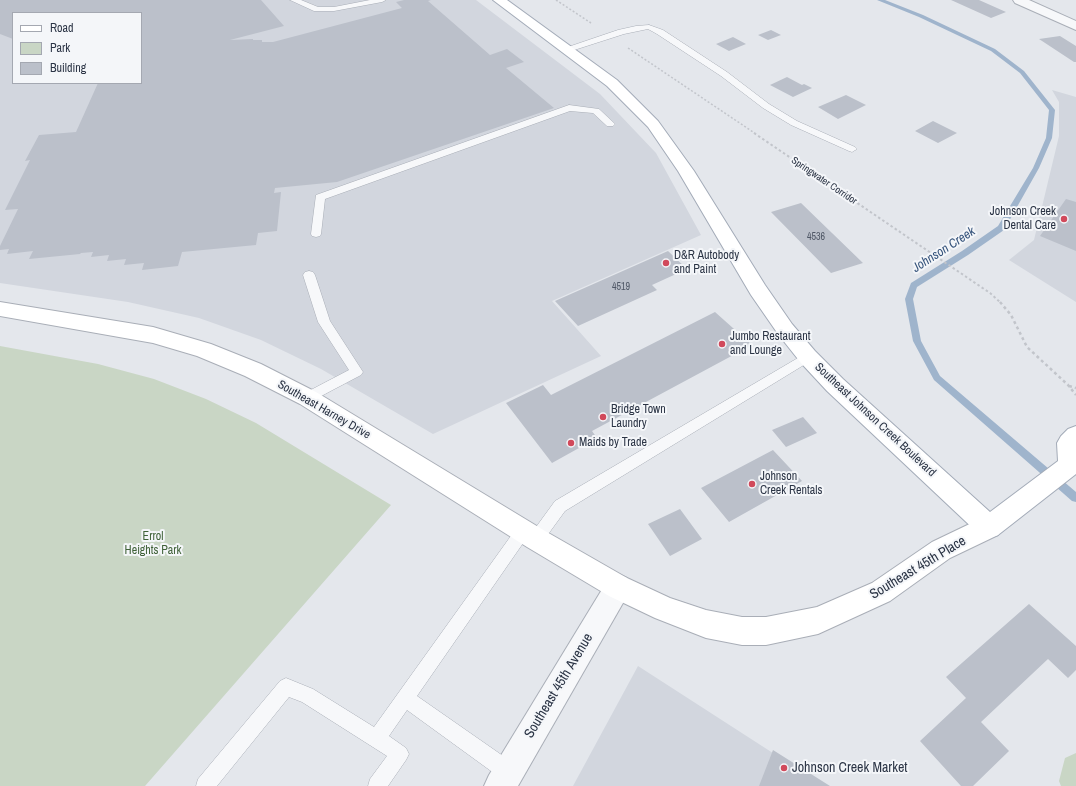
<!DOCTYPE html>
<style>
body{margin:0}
#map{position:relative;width:1076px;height:786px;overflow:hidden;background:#e4e7ec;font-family:"Archivo Narrow",sans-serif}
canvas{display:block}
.legend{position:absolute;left:12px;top:12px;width:130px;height:72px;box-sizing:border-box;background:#f4f6f9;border:1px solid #a4a8b1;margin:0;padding:5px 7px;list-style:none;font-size:12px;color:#2b3445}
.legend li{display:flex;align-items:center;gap:8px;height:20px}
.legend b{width:20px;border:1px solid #a4a8b1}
</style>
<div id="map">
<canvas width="1076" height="786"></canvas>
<ul class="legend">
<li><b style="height:5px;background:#fff"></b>Road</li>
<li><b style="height:11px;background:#c9d6c5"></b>Park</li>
<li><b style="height:11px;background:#bbc0ca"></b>Building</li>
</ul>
</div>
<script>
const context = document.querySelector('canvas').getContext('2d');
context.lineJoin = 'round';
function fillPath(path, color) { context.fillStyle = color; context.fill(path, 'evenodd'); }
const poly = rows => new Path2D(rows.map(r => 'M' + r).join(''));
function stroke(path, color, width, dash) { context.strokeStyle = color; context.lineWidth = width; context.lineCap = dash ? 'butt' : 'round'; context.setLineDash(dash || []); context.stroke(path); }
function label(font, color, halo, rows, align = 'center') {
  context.font = font + ' "Archivo Narrow",sans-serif'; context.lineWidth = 4; context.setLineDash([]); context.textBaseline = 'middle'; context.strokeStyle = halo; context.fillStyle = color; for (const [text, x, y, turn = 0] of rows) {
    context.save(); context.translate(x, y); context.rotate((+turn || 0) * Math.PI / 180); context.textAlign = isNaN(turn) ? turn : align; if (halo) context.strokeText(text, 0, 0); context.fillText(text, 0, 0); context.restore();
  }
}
const built = poly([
 [0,0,476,0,600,94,656,153,701,235,552,301,601,356,433,434,321,369,261,340,199,318,128,302,0,283],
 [13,13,141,13,141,83,13,83],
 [1052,90,1076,97,1076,302,1009,260,1034,240,1059,136,1059,102],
 [638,666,824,786,573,786]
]);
const green = poly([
 [0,346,98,364,154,379,206,399,256,423,391,505,145,786,0,786],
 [1076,753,1076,786,1061,786,1059,781,1065,758]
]);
const stream = poly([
 [877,0,885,0,923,15,995,49,1024,71,1055,110,1052,138,1039,168,1004,230,968,255,917,287,913,299,921,341,940,376,1076,492,1076,502,1072,501,934,380,913,341,905,299,911,283,962,251,998,226,1033,168,1046,138,1049,110,1020,73,991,51,919,17,877,0]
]);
const building = poly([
 [0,0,261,0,284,26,230,40,253,39,253,40,262,40,262,42,273,42,402,8,396,2,404,0,431,0,428,1,490,55,507,49,524,62,506,68,554,108,337,182,275,188,274,193,281,192,277,231,258,233,256,245,182,252,178,266,142,270,144,263,124,265,126,259,107,261,109,255,91,257,93,252,81,253,80,254,29,259,33,251,7,254,9,249,0,250,0,246,18,209,5,210,30,160,25,161,39,135,76,132,98,83,141,83,141,13,13,13,13,39,0,34],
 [951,0,979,0,1006,12,991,18],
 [771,30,781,35,768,40,758,35],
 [1060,36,1076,46,1076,62,1074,62,1039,39],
 [733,37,746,44,729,51,716,44],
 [787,77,802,85,804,84,812,88,793,97,770,85],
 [846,95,866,105,838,119,818,107],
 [933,121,957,133,938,143,915,131],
 [1066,199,1076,202,1076,251,1040,236],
 [801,203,863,263,831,273,771,212],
 [668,251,687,269,652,285,657,290,578,326,555,301],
 [715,312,752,345,592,431,597,438,552,463,506,403,543,385,551,395],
 [803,417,817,433,786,447,772,430],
 [773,450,802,481,729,522,701,488],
 [680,509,702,539,670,556,648,524],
 [1029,604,1076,646,1076,670,1068,678,1048,659,981,722,1009,751,973,786,961,786,920,741,966,698,946,677],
 [773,750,830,786,759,786]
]);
const pathFar2 = poly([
 [556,0,591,23],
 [628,48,756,134]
]);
const pathFar1 = poly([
 [754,133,990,293,1001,303]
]);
const path = poly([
 [1000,302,1011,315,1027,347,1068,385,1076,395],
 [1069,386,1076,388]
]);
const service = poly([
 [290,0,301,0,318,7,334,7,370,0,386,0,382,2,334,11,314,11,290,0],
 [649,25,663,30,727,72,769,104,797,121,855,147,857,149,852,152,849,151,791,125,763,108,721,76,657,34,648,29,624,34,568,52,564,50,565,48,618,30,636,26,649,25],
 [569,105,599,109,615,124,613,126,607,126,593,113,570,111,325,199,321,234,320,236,316,237,312,236,311,234,316,195,569,105],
 [309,271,313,272,315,275,330,321,363,372,361,375,308,403,303,402,301,398,303,394,349,370,318,322,303,275,305,272,309,271],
 [808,352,812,354,814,357,812,360,565,511,541,544,536,546,531,544,528,539,531,534,555,501,808,352],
 [523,524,528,526,530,531,528,536,417,696,516,765,518,772,516,779,509,781,502,779,407,710,389,736,406,748,409,754,406,760,388,786,368,786,370,779,387,756,302,702,289,697,217,786,196,786,198,779,280,681,286,678,313,689,374,727,518,526,523,524]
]);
const minor = poly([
 [1013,0,1029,0,1076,21,1076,30,1015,3,1013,0]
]);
const tertiary = poly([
 [618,574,627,578,631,587,627,596,518,786,484,786,489,775,609,578,618,574]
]);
const secondary = poly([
 [0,302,153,327,211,344,261,364,316,392,545,531,627,578,670,598,706,610,742,617,766,617,817,607,872,583,932,542,980,519,989,516,998,519,1002,527,998,535,950,558,890,601,818,634,766,645,742,645,706,638,655,618,609,596,527,547,300,404,245,376,197,356,153,343,0,316,0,302]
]);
const primary = poly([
 [493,0,507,0,617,80,658,121,694,171,765,285,792,324,815,351,843,379,990,512,1058,461,1057,443,1061,436,1068,429,1076,426,1076,474,998,535,989,538,980,535,827,391,801,363,778,334,751,295,678,171,648,127,607,86,493,0]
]);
const markers = [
 [1064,219,4,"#d1495b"],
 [666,263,4,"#d1495b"],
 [722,344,4,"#d1495b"],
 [603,417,4,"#d1495b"],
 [571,443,4,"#d1495b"],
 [752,484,4,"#d1495b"],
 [784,768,4,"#d1495b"]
];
const farStreetnames = [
 ["Springwater Corridor",824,181,34]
];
const numberNames = [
 ["4536",816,237],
 ["4519",621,287]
];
const poiNames = [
 ["Johnson Creek",1056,212,"right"],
 ["Dental Care",1056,226,"right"],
 ["D&R Autobody",674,256],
 ["and Paint",674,270],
 ["Jumbo Restaurant",730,337],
 ["and Lounge",730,351],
 ["Bridge Town",611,410],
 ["Laundry",611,424],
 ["Maids by Trade",579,443],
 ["Johnson",760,477],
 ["Creek Rentals",760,491]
];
const streetNames = [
 ["Southeast Harney Drive",324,410,30],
 ["Southeast Johnson Creek Boulevard",875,420,43]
];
const parkNames = [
 ["Errol",153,537],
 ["Heights Park",153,551]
];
const waterNames = [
 ["Johnson Creek",944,250,-33]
];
const nearStreetnames = [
 ["Southeast 45th Place",918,568,-31],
 ["Southeast 45th Avenue",559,686,-59]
];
const nearPoinames = [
 ["Johnson Creek Market",792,768]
];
fillPath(built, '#d2d6de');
fillPath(green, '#c9d6c5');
fillPath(stream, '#9fb4cc');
fillPath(building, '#bbc0ca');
stroke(service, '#a9aeb7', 1);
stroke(minor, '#a9aeb7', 2);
stroke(tertiary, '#a9aeb7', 2);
stroke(secondary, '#a9aeb7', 2);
stroke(primary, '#a3abb8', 2);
stroke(pathFar2, '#c2c5cb', 1.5, [2, 2]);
stroke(pathFar1, '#c2c5cb', 2, [2.5, 2.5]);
stroke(path, '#c2c5cb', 2.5, [3, 3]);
fillPath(service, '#f7f8fa');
fillPath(minor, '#f7f8fa');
fillPath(tertiary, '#f7f8fa');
fillPath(secondary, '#fff');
fillPath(primary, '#fff');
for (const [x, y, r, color] of markers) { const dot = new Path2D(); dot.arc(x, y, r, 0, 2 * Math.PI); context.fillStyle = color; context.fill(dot); stroke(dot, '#f4f6f9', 1.5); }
label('10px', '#2b3445', '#f4f6f9', farStreetnames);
label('10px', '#4f5766', null, numberNames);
label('12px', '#2b3445', '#f4f6f9', poiNames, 'left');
label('12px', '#2b3445', '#f4f6f9', streetNames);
label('12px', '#3f6138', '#f4f6f9', parkNames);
label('italic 13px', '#34527a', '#f4f6f9', waterNames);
label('14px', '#2b3445', '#f4f6f9', nearStreetnames);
label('14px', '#2b3445', '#f4f6f9', nearPoinames, 'left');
</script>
